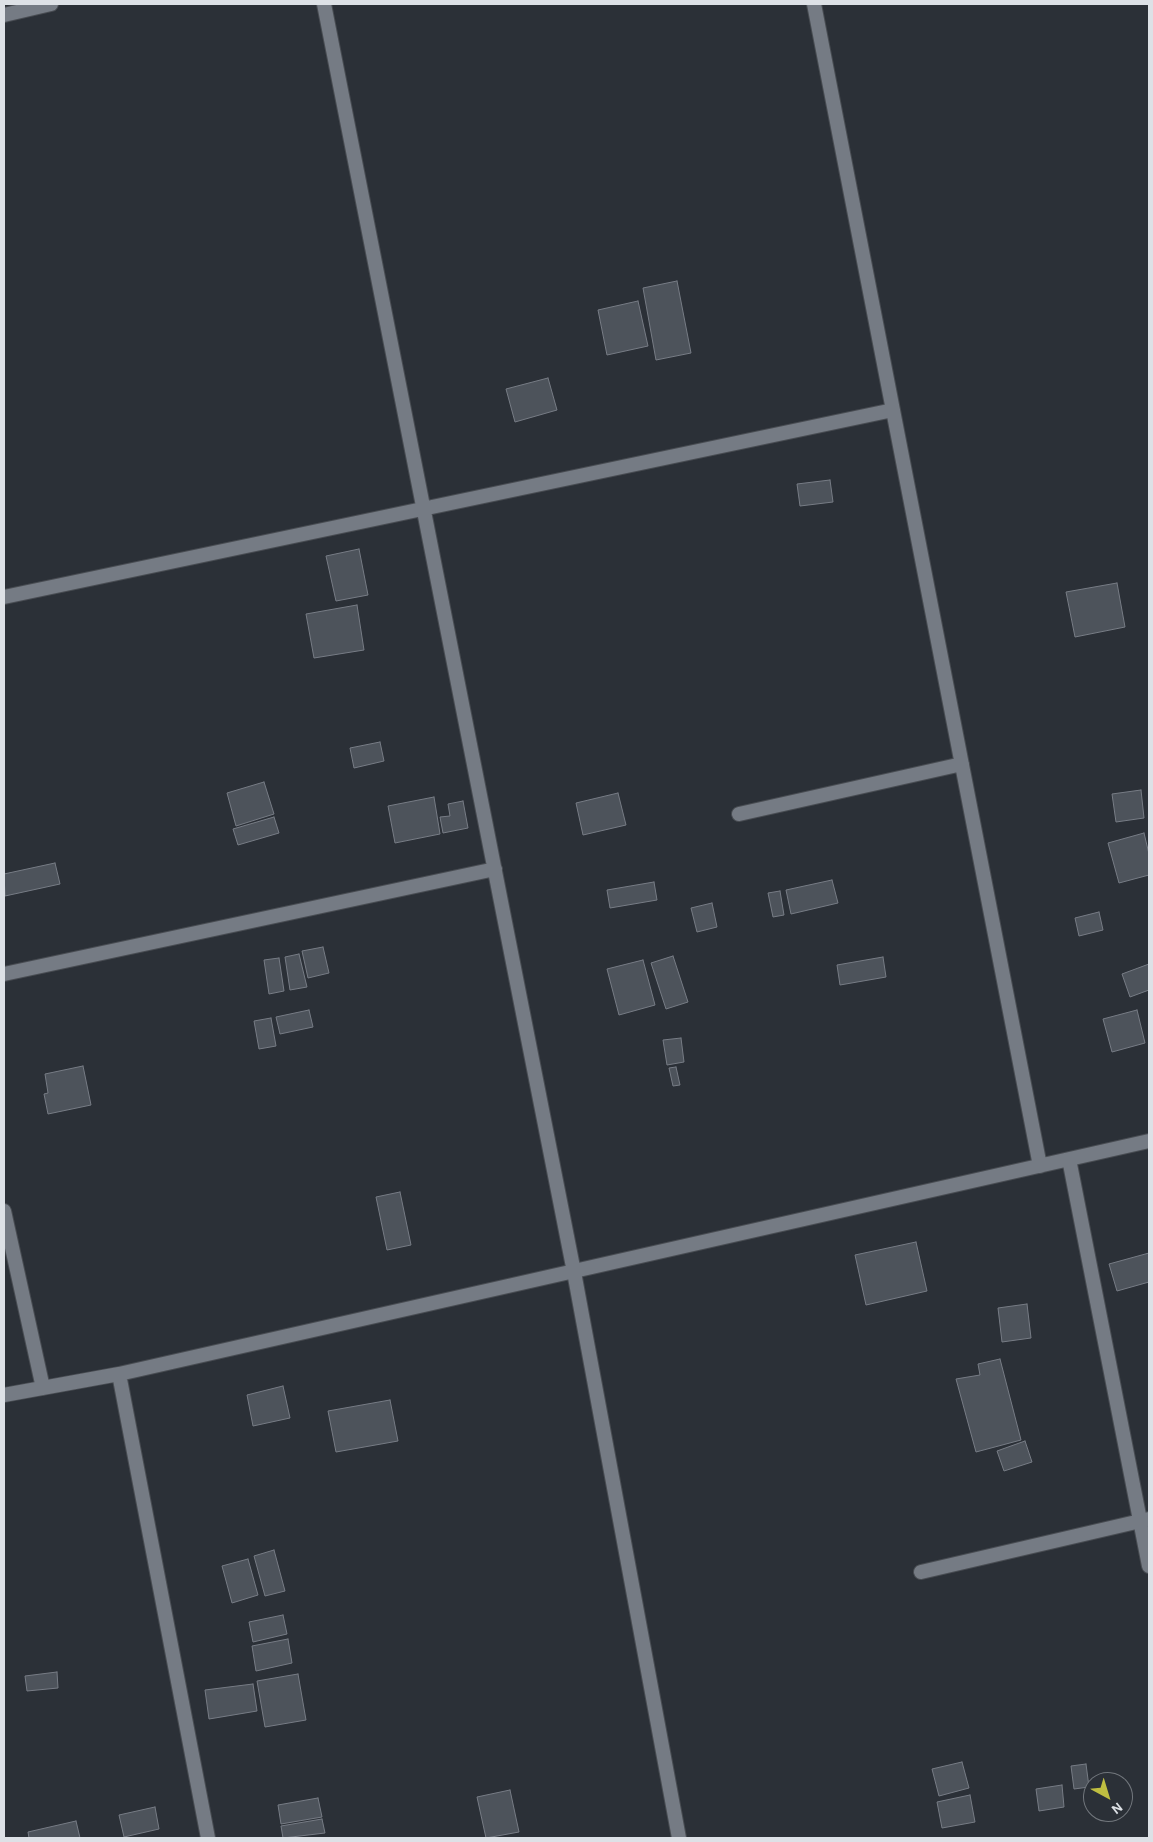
<!DOCTYPE html>
<style>
body{margin:0}
#map{position:relative;width:1153px;height:1842px;overflow:hidden;background:#2b3037;font-family:"Alegreya Sans",sans-serif}
canvas{display:block}
.frame{position:absolute;inset:0;border:5px solid #dde1e6;pointer-events:none}
.north{position:absolute;left:1083px;top:1772px;width:50px;height:50px;box-sizing:border-box;background:#2b3037;border:1px solid #72777d;border-radius:50%;rotate:141deg;font-size:14px;font-weight:700;line-height:20px;text-align:center;color:#dde1e6}
.north::after{content:'';display:block;margin:auto;width:18px;height:22px;background:#bfbe41;clip-path:polygon(50% 0,100% 100%,50% 72%,0 100%)}
</style>
<div id="map">
<canvas width="1153" height="1842"></canvas>
<div class="frame"></div>
<div class="north">N</div>
</div>
<script>
const context = document.querySelector('canvas').getContext('2d');
context.lineJoin = 'round';
function fillPath(path, color) { context.fillStyle = color; context.fill(path, 'evenodd'); }
const poly = rows => new Path2D(rows.map(r => 'M' + r).join(''));
function stroke(path, color, width, dash) { context.strokeStyle = color; context.lineWidth = width; context.lineCap = dash ? 'butt' : 'round'; context.setLineDash(dash || []); context.stroke(path); }
const building = poly([
 [677,281,691,353,656,360,643,288,677,281],
 [638,301,648,346,607,355,598,310,638,301],
 [548,378,557,410,515,422,506,389,548,378],
 [830,480,833,502,800,506,797,484,830,480],
 [359,549,368,595,336,601,326,556,359,549],
 [1117,583,1125,627,1075,637,1066,592,1117,583],
 [357,605,364,650,314,658,306,614,357,605],
 [380,742,384,761,354,768,350,748,380,742],
 [264,782,274,814,236,826,227,793,264,782],
 [1141,790,1144,818,1116,822,1112,794,1141,790],
 [618,793,626,825,583,835,576,803,618,793],
 [434,797,440,834,395,843,388,806,434,797],
 [463,801,468,828,443,833,440,817,450,816,448,804,463,801],
 [274,817,279,833,238,845,233,829,274,817],
 [1144,833,1149,854,1149,875,1119,883,1108,843,1144,833],
 [55,863,60,884,5,896,4,874,55,863],
 [832,880,838,903,791,914,786,890,832,880],
 [654,882,657,900,610,908,607,890,654,882],
 [780,891,784,915,773,917,768,893,780,891],
 [712,903,717,927,697,932,691,908,712,903],
 [1099,912,1103,930,1079,936,1075,918,1099,912],
 [323,947,329,973,308,978,302,951,323,947],
 [299,954,307,987,290,990,285,957,299,954],
 [673,956,688,1002,666,1009,651,963,673,956],
 [883,957,886,977,840,985,837,965,883,957],
 [279,958,284,991,269,994,264,960,279,958],
 [643,960,655,1005,619,1015,607,969,643,960],
 [1149,964,1149,990,1130,997,1122,974,1149,964],
 [309,1010,313,1027,280,1034,276,1017,309,1010],
 [1137,1010,1145,1043,1112,1052,1103,1019,1137,1010],
 [271,1018,276,1046,259,1049,254,1021,271,1018],
 [681,1038,684,1062,667,1065,663,1040,681,1038],
 [83,1066,91,1105,48,1114,44,1094,48,1093,45,1074,83,1066],
 [676,1067,680,1085,673,1086,669,1068,676,1067],
 [400,1192,411,1245,387,1250,376,1197,400,1192],
 [916,1242,927,1291,866,1305,855,1255,916,1242],
 [1149,1253,1149,1282,1117,1291,1109,1264,1149,1253],
 [1027,1304,1031,1338,1002,1342,998,1308,1027,1304],
 [1000,1359,1021,1440,976,1452,956,1379,980,1375,978,1364,1000,1359],
 [283,1386,290,1418,253,1426,247,1395,283,1386],
 [390,1400,398,1441,336,1452,328,1411,390,1400],
 [1025,1441,1032,1462,1004,1471,997,1451,1025,1441],
 [274,1550,285,1591,265,1596,254,1556,274,1550],
 [248,1559,258,1595,232,1603,222,1566,248,1559],
 [283,1615,287,1634,253,1642,249,1622,283,1615],
 [288,1639,292,1663,256,1671,252,1646,288,1639],
 [57,1672,58,1688,27,1691,25,1676,57,1672],
 [298,1674,306,1720,265,1727,257,1681,298,1674],
 [253,1684,257,1711,209,1719,205,1690,253,1684],
 [962,1762,969,1788,939,1796,932,1769,962,1762],
 [1086,1764,1089,1787,1074,1789,1071,1766,1086,1764],
 [1062,1785,1064,1807,1039,1811,1036,1789,1062,1785],
 [510,1790,519,1832,486,1838,477,1797,510,1790],
 [970,1795,975,1822,942,1828,937,1802,970,1795],
 [318,1798,322,1817,281,1824,278,1805,318,1798],
 [155,1807,159,1829,124,1837,119,1815,155,1807],
 [322,1819,325,1833,283,1838,281,1826,322,1819],
 [76,1821,80,1838,29,1838,28,1832,76,1821]
]);
const minor = poly([
 [324,4,574,1272,679,1838],
 [814,4,1040,1166],
 [4,15,51,4],
 [4,597,893,410],
 [739,814,962,764],
 [4,974,495,869],
 [1069,1159,1149,1566],
 [4,1211,43,1388],
 [119,1374,208,1838],
 [4,1395,119,1374,1149,1141],
 [921,1572,1149,1519]
]);
fillPath(building, '#4d535b');
stroke(building, '#777c85', 1);
stroke(minor, '#484c52', 16);
stroke(minor, '#757b84', 14);
</script>
